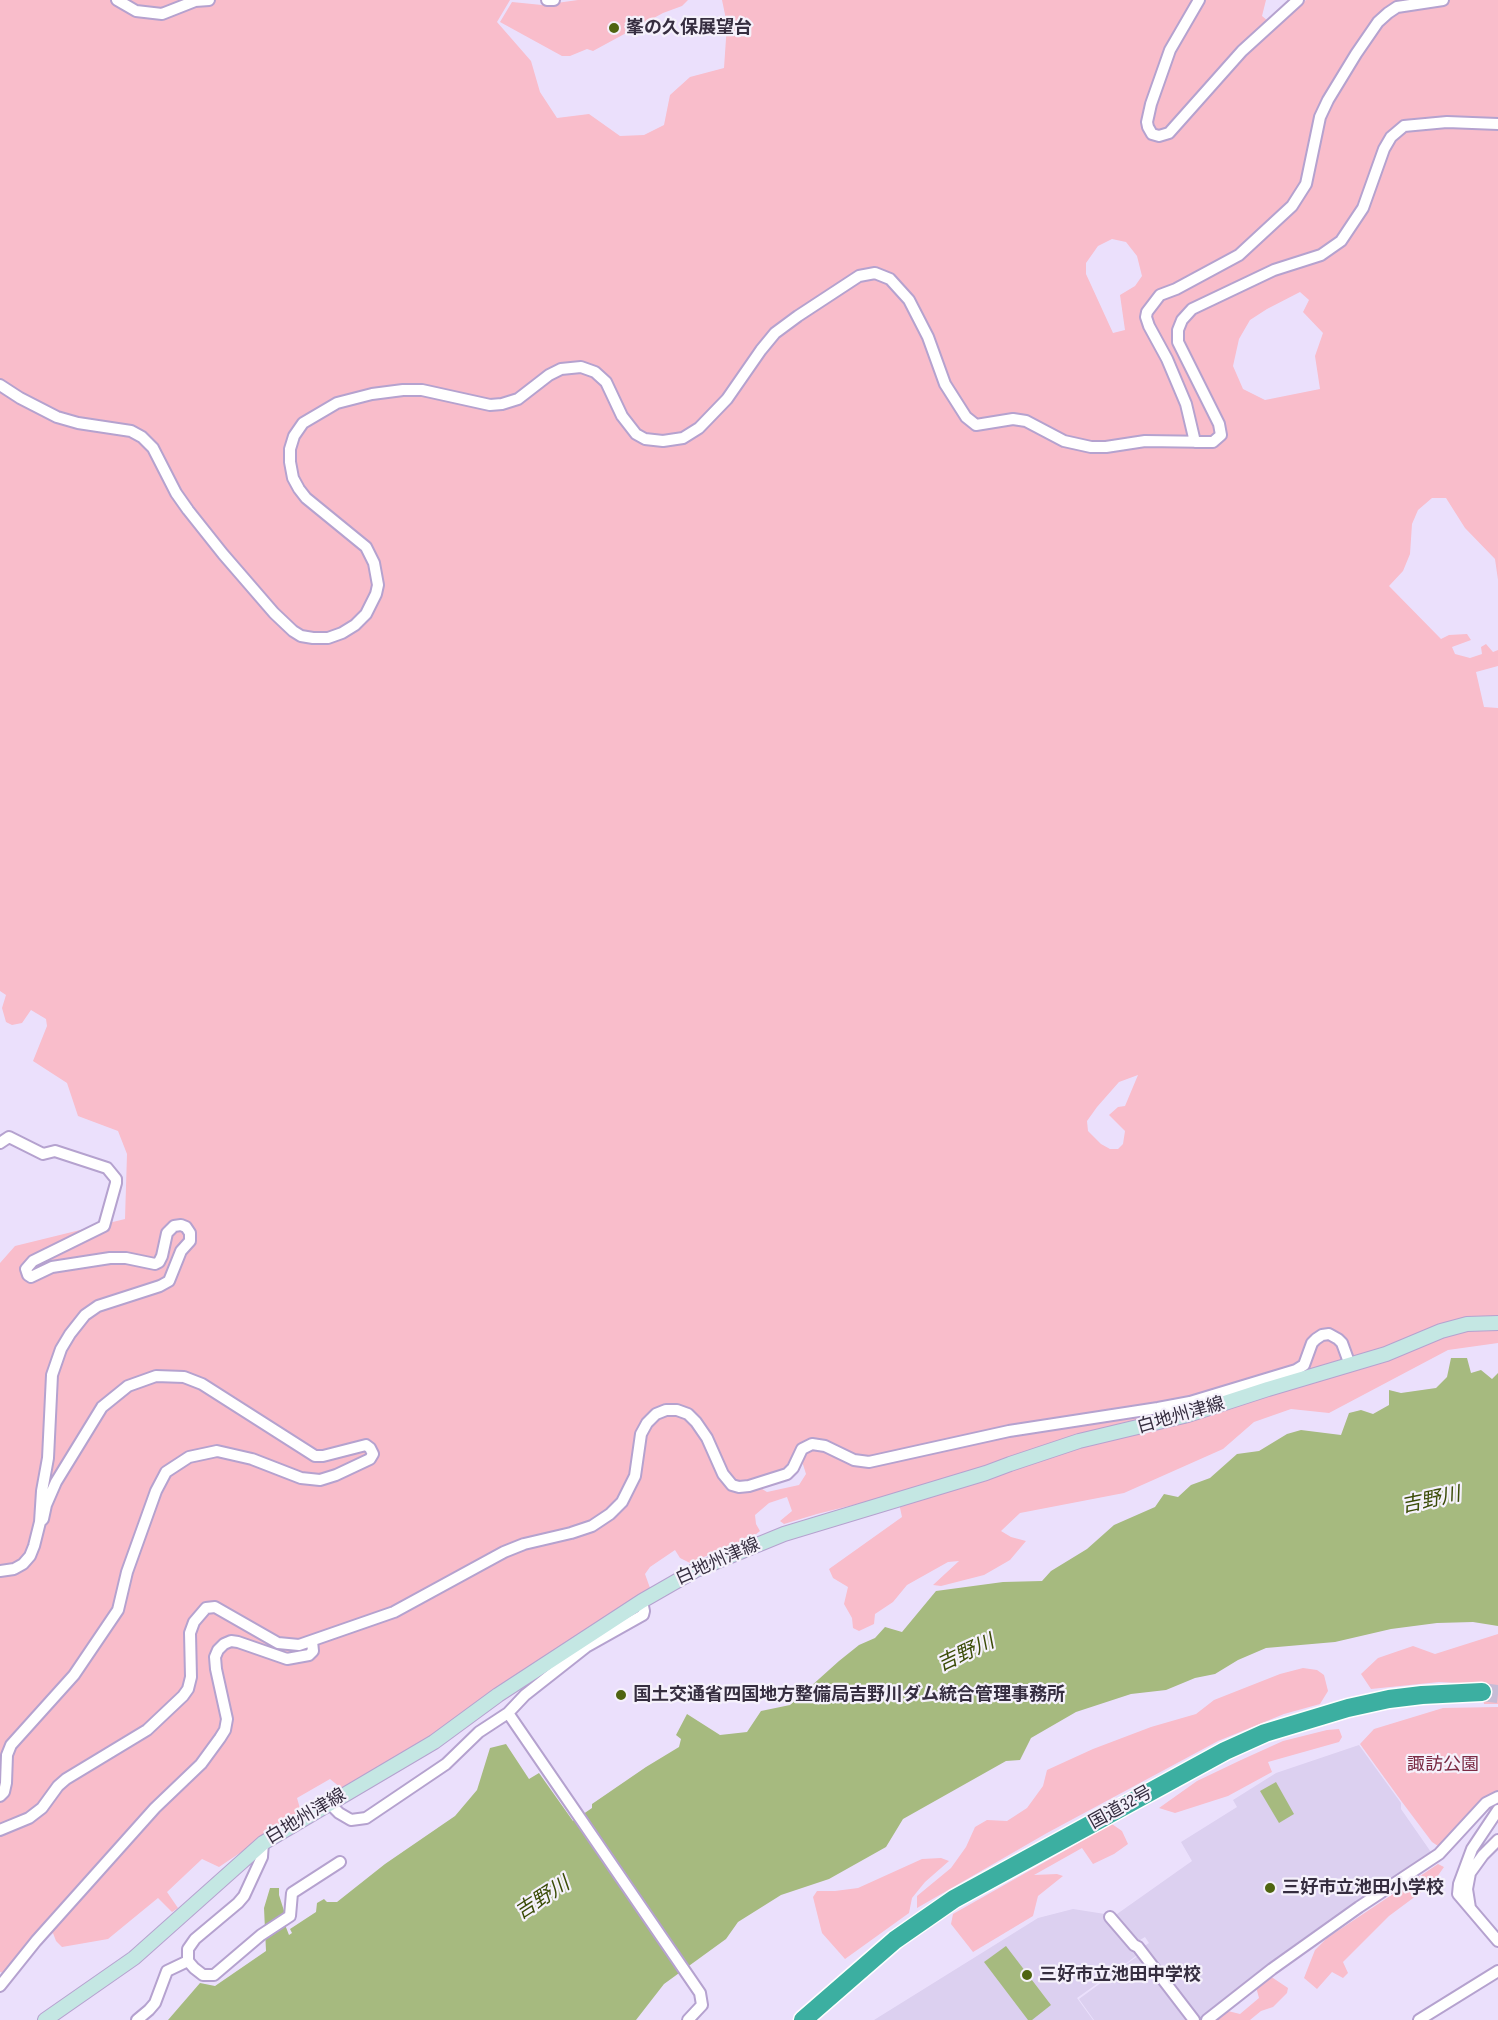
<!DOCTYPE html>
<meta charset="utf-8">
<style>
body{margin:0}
canvas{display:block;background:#ebe0fc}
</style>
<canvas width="1498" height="2020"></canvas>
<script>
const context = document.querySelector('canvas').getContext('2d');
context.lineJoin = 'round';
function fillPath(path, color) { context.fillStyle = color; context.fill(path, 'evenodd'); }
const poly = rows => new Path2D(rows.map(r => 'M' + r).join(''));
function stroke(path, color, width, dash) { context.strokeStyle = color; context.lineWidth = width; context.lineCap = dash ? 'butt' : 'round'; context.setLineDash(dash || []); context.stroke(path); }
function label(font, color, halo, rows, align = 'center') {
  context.font = font + ' "Sofia Sans Condensed","Noto Sans JP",sans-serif'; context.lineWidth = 4.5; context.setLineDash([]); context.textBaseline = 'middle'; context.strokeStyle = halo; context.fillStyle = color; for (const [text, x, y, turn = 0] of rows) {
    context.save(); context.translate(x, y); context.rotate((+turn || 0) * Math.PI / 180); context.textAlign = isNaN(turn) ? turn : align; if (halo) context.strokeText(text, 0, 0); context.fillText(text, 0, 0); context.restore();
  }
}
const built = poly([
 [1359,1745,1401,1803,1401,1809,1433,1855,1305,1940,1199,2020,1143,1947,1149,1943,1145,1937,1135,1943,1118,1922,1117,1914,1192,1861,1181,1842,1237,1807,1233,1800,1276,1773],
 [1073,1909,1105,1914,1139,1954,1077,1998,1093,2020,874,2020,1038,1918],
 [1139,1955,1191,2020,1094,2020,1079,1999]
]);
const green = poly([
 [0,0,510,0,497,22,531,61,540,92,557,118,589,114,620,136,644,135,664,125,670,95,690,77,724,68,727,24,722,0,1266,0,1262,16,1274,26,1306,0,1498,0,1498,580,1495,559,1465,528,1446,498,1432,498,1418,510,1412,524,1410,554,1403,571,1389,586,1441,639,1449,635,1467,634,1471,640,1452,647,1455,654,1470,658,1482,654,1481,647,1486,644,1493,652,1498,650,1498,666,1476,672,1484,707,1498,708,1498,1343,1448,1350,1329,1413,1291,1409,1254,1422,1223,1449,1124,1493,1020,1513,1001,1531,1011,1537,1026,1541,1010,1560,984,1575,941,1586,933,1585,959,1561,948,1562,907,1585,893,1602,875,1614,874,1624,859,1631,853,1628,852,1618,844,1604,848,1587,833,1578,829,1569,902,1517,897,1494,817,1514,784,1524,780,1521,792,1511,787,1497,769,1503,755,1515,756,1524,760,1531,755,1535,690,1563,680,1558,675,1550,650,1567,645,1574,650,1588,504,1683,445,1727,341,1788,330,1779,297,1798,301,1812,219,1867,202,1859,167,1892,178,1908,172,1912,158,1898,108,1939,62,1947,56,1941,53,1933,3,1973,0,1972,0,1263,15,1246,125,1219,127,1154,118,1131,78,1116,67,1083,33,1061,47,1026,46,1019,31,1010,22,1023,12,1025,6,1022,2,1008,6,995,0,991],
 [1112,239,1126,242,1137,256,1142,276,1135,286,1120,295,1125,330,1113,333,1086,274,1086,263,1098,246],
 [1300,292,1309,300,1303,312,1323,333,1315,356,1320,389,1265,400,1243,389,1233,366,1239,339,1250,320,1267,309],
 [1138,1075,1125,1106,1118,1107,1109,1115,1125,1131,1123,1144,1118,1149,1110,1149,1101,1144,1088,1131,1087,1121,1097,1107,1119,1082],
 [818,1440,824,1449,812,1449,801,1458,806,1474,799,1485,767,1492,759,1487,726,1484,731,1479,740,1483,782,1471],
 [578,0,688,0,682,6,663,13,593,51,587,49,570,56,562,56,500,22,512,2,542,5],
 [1498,1634,1498,1704,1484,1704,1482,1684,1439,1682,1371,1689,1361,1674,1378,1658,1413,1646,1435,1654],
 [1303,1668,1317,1670,1324,1675,1328,1691,1320,1704,1284,1714,1218,1741,1047,1833,917,1908,917,1896,951,1868,966,1847,975,1827,987,1820,1007,1821,1027,1808,1043,1786,1047,1770,1093,1749,1151,1727,1196,1714,1214,1700,1280,1674],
 [1498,1707,1498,1790,1485,1800,1441,1848,1432,1842,1402,1802,1360,1744,1374,1729,1443,1708],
 [1339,1729,1342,1737,1339,1742,1268,1762,1272,1772,1228,1796,1175,1813,1159,1808,1197,1781,1241,1760,1283,1741,1327,1730],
 [1112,1824,1122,1831,1128,1844,1114,1854,1093,1864,1082,1848,1034,1875,1057,1874,1063,1876,1038,1896,1033,1916,973,1952,951,1924,953,1914],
 [941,1858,949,1861,925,1882,912,1898,909,1913,845,1959,822,1933,813,1897,817,1891,835,1891,858,1888,922,1859],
 [1438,1864,1444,1867,1432,1884,1389,1916,1343,1962,1348,1973,1343,1978,1332,1972,1317,1989,1304,1978,1315,1950,1327,1938],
 [1270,1976,1288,1988,1287,1993,1273,2007,1261,2011,1250,2020,1216,2020,1228,2011,1240,2014,1259,1998,1256,1987]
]);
const water = poly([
 [1451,1358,1467,1358,1471,1373,1481,1370,1492,1379,1498,1373,1498,1626,1473,1622,1437,1623,1391,1629,1335,1642,1266,1648,1238,1660,1215,1674,1195,1678,1166,1690,1131,1694,1076,1712,1031,1738,1020,1760,1006,1761,903,1819,886,1847,829,1879,781,1895,738,1922,726,1939,664,1984,636,2020,168,2020,200,1983,215,1986,266,1951,264,1908,270,1888,279,1888,279,1895,285,1914,282,1917,289,1935,292,1933,290,1929,316,1912,317,1903,324,1899,327,1902,337,1902,385,1864,455,1816,477,1790,490,1748,506,1744,529,1779,539,1773,573,1821,592,1808,592,1804,646,1767,679,1747,681,1739,676,1735,687,1714,720,1735,747,1732,761,1711,790,1705,839,1661,859,1645,875,1638,885,1627,902,1632,936,1591,1003,1582,1042,1581,1051,1571,1087,1549,1114,1525,1155,1507,1164,1494,1178,1497,1191,1485,1210,1478,1237,1454,1259,1451,1287,1434,1301,1430,1341,1435,1349,1413,1361,1410,1373,1414,1389,1405,1389,1390,1401,1393,1436,1388,1447,1377],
 [1276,1782,1294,1814,1279,1823,1260,1791],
 [1006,1946,1051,2005,1032,2020,1028,2020,984,1962]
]);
const highwayTunnel = poly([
 [1482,1692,1498,1694]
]);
const street = poly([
 [117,0,136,11,162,14,195,1,209,0],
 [547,0,554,0],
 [1199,0,1170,50,1151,104,1147,122,1148,127,1152,134,1159,136,1169,133,1242,51,1298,0],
 [0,385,20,398,57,417,78,423,131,431,142,437,153,448,176,493,188,510,223,554,274,613,293,631,301,636,313,638,328,638,342,633,355,625,366,614,376,594,378,585,374,563,366,547,306,498,299,489,293,478,290,462,290,449,294,436,303,423,337,403,372,394,403,390,422,390,490,405,502,404,518,399,549,375,561,369,581,367,595,372,606,382,622,416,636,434,645,439,663,441,683,438,699,428,727,399,761,350,775,333,798,316,859,276,875,273,890,279,909,300,928,337,945,384,966,417,976,425,1013,419,1026,421,1064,441,1091,447,1106,447,1145,441,1213,442,1221,435,1219,424,1178,342,1178,330,1182,320,1192,309,1274,270,1321,255,1341,241,1363,208,1384,149,1391,137,1404,126,1447,122,1498,124],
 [1195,442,1186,404,1167,359,1149,326,1146,317,1147,312,1160,295,1176,289,1239,255,1292,206,1306,184,1320,117,1328,100,1356,54,1378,22,1388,13,1397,7,1443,0],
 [0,1143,9,1137,43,1154,55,1151,107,1168,116,1179,116,1183,104,1226,33,1261,26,1269,28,1275,31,1277,52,1267,110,1258,126,1258,155,1264,159,1262,162,1256,167,1233,174,1226,181,1225,186,1227,190,1233,190,1241,181,1251,169,1281,160,1286,98,1306,85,1315,70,1334,61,1349,52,1375,48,1458,42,1491,40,1522,34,1546,30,1556,23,1564,14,1569,0,1571],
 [642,1601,644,1611,643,1615,586,1647,525,1695,508,1713,700,1993,702,2005,688,2020],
 [0,1796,4,1792,6,1783,7,1755,11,1745,74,1675,118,1610,127,1572,156,1491,166,1472,189,1457,217,1451,252,1459,301,1478,320,1480,336,1475,370,1459,373,1454,370,1448,366,1445,323,1456,315,1456,202,1384,184,1377,156,1376,128,1386,102,1407,56,1482,46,1505,43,1519,40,1522],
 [329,1803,339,1813,351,1820,366,1818,446,1764,479,1732,508,1713],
 [1498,1810,1472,1849,1459,1884,1458,1894,1498,1941],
 [0,1830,29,1818,42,1808,58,1786,66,1779,147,1730,183,1696,188,1689,191,1677,190,1633,194,1622,206,1608,215,1607,278,1643,299,1645,394,1612,504,1552,524,1544,571,1533,592,1526,610,1514,622,1502,635,1476,641,1434,647,1423,656,1414,666,1410,677,1410,688,1414,696,1422,707,1438,723,1474,732,1485,739,1487,749,1486,787,1474,793,1468,802,1449,812,1444,825,1446,854,1460,869,1462,1009,1431,1158,1408,1190,1402,1296,1370,1304,1365,1312,1343,1316,1339,1322,1335,1329,1334,1338,1339,1342,1343,1350,1365],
 [263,1843,262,1857,244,1896,238,1903,195,1939,188,1949,188,1961,194,1968,203,1975,214,1975,261,1935,290,1916,292,1893,340,1862],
 [1470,1908,1467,1889,1470,1873,1483,1855,1498,1840],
 [1110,1917,1134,1945,1138,1947,1194,2020],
 [0,1986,36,1941,155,1808,201,1764,220,1738,225,1730,227,1719,216,1669,215,1657,218,1650,224,1644,231,1641,238,1642,287,1659,309,1655,313,1651,312,1641],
 [137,2020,149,2010,155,2003,167,1971,188,1961],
 [1207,2020,1272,1969,1359,1907,1439,1854,1486,1803,1498,1797],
 [1419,2020,1498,1971]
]);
const secondary = poly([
 [45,2020,134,1958,263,1843,434,1742,498,1695,642,1601,696,1570,784,1534,986,1473,1010,1464,1079,1441,1188,1415,1268,1389,1386,1354,1441,1331,1467,1324,1498,1323]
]);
const highway = poly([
 [803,2020,895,1940,954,1899,1225,1751,1265,1733,1348,1708,1389,1699,1422,1695,1482,1692]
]);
const markers = [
 [614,28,6,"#4f6411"],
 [621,1695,6,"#4f6411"],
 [1270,1888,6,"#4f6411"],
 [1027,1975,6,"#4f6411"]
];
const poiNames = [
 ["峯の久保展望台",626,28],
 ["国土交通省四国地方整備局吉野川ダム統合管理事務所",633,1695],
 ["三好市立池田小学校",1282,1888],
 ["三好市立池田中学校",1039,1975]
];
const streetNames = [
 ["白地州津線",1181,1416,-16],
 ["白地州津線",718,1562,-24],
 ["国道32号",1121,1808,-29],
 ["白地州津線",306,1817,-31]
];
const parkNames = [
 ["諏訪公園",1443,1765]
];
const waterNames = [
 ["吉野川",1431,1501,-12],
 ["吉野川",966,1654,-25],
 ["吉野川",543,1899,-33]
];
fillPath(built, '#dcd0f0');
fillPath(green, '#f9bdcb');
fillPath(water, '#a6ba7f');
stroke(highwayTunnel, '#c7bcd6', 18, [18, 9]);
stroke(street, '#b5a2cf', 14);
stroke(secondary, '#b5a2cf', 16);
stroke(highway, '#fff', 21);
stroke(street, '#fff', 10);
stroke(secondary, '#c4e7e3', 14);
stroke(highway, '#3cafa1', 18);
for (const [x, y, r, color] of markers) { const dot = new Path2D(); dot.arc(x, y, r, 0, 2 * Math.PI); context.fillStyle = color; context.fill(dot); stroke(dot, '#f5f1fb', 2); }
label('bold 18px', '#362e40', '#f5f1fb', poiNames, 'left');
label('18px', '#362e40', '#f5f1fb', streetNames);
label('18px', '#7b2b45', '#f5f1fb', parkNames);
label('italic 20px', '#3b4c07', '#f5f1fb', waterNames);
</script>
